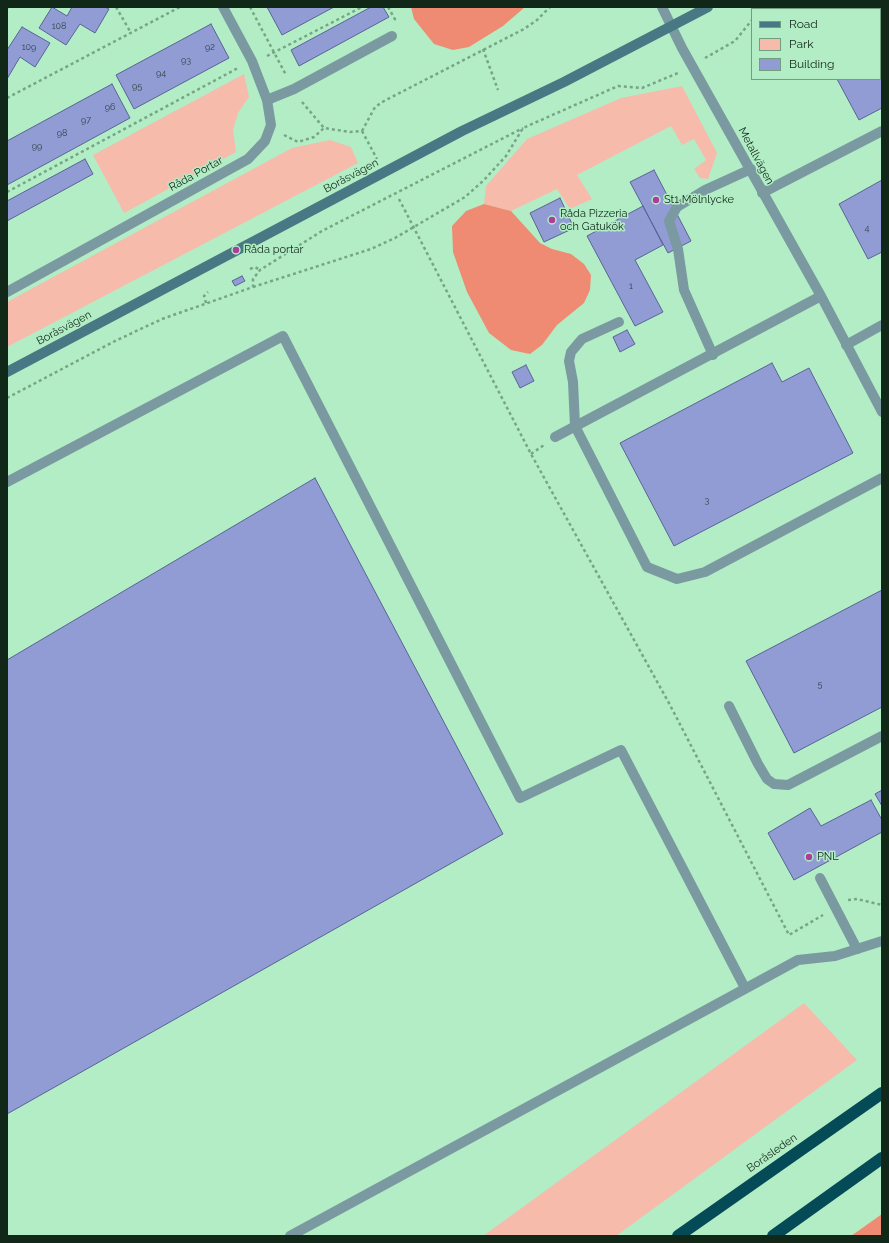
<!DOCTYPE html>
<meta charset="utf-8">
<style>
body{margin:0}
#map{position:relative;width:889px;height:1243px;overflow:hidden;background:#b2edc5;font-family:Raleway,sans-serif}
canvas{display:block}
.frame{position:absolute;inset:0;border:8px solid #112819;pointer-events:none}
.legend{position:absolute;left:751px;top:8px;width:130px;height:72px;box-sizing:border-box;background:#b2edc5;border:1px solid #729e80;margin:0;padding:5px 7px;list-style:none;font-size:12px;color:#112819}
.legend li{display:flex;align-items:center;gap:8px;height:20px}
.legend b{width:20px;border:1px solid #729e80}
</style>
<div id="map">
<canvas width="889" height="1243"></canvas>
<div class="frame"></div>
<ul class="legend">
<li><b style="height:5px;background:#487884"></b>Road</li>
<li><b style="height:11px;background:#f7bbac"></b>Park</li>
<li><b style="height:11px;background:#909cd3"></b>Building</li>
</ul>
</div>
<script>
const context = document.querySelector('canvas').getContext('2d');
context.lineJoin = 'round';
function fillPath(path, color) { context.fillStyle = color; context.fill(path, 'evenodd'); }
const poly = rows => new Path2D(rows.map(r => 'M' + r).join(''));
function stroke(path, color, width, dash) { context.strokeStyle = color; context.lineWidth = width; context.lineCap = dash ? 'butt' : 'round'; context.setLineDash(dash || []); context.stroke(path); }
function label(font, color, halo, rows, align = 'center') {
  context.font = font + ' Raleway,sans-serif'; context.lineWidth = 3; context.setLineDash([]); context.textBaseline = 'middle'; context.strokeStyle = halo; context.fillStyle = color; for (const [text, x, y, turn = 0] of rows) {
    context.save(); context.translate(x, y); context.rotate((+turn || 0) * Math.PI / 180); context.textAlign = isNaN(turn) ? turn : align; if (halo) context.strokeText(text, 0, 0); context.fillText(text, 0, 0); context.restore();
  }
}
const green = poly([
 [244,74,249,97,238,113,233,130,236,152,124,213,93,155],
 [682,86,717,153,708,179,700,178,694,169,706,160,694,139,682,145,671,126,577,175,592,199,570,209,557,189,511,211,484,204,486,186,527,139,621,98],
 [330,140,351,147,358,163,7,347,7,302,292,148],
 [804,1003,857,1060,616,1236,483,1236]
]);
const forest = poly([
 [411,7,525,7,503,26,469,47,453,50,434,44,414,19],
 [484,204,511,211,540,243,552,249,571,254,584,264,591,275,590,290,584,303,557,325,542,345,530,354,511,350,489,333,467,292,453,252,452,226,466,211],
 [882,1214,882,1236,851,1236]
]);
const building = poly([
 [52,7,67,16,72,7,105,7,109,9,95,33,80,24,66,45,39,28,52,7],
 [267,7,334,7,282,35,267,7],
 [371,7,383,7,389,17,299,66,291,50,371,7],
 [882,20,882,108,859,120,837,79,880,79,880,21,882,20],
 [211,24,229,58,134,109,116,75,211,24],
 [22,27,50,43,35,67,20,57,7,79,7,50,22,27],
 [112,84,130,118,7,185,7,141,112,84],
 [85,159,93,174,7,221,7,201,85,159],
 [654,170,691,241,668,253,630,182,654,170],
 [882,180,882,252,868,259,839,204,882,180],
 [560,198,574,228,544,242,530,213,560,198],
 [643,206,663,245,635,260,663,312,635,326,587,236,643,206],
 [242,276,245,281,235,286,232,281,242,276],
 [627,330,635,344,620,352,613,337,627,330],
 [772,363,782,382,809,368,853,453,674,546,620,443,772,363],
 [526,365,534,381,520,388,512,372,526,365],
 [315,478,503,834,7,1114,7,660,315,478],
 [882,590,882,707,794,753,746,661,882,590],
 [882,790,882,806,875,794,882,790],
 [871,800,882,820,882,832,794,880,768,833,810,808,821,826,871,800]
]);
const path = poly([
 [116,7,131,33],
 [250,7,286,75],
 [388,7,396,21],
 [7,8,8,7],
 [767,9,771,7],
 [483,49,498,90],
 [267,56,362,7],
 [705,58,735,41,752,20],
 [7,98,180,7],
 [302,102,324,128,350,132,362,131],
 [362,131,375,107,384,101,524,29,537,20,550,7],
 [362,131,377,159],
 [284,135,298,142,314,137,324,128],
 [7,192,238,68],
 [399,199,531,454,670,705,789,935,823,915],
 [250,269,255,267,260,270],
 [253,287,371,249,395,238,465,197,484,180,506,156,523,128,618,86,642,88,678,73],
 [206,303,204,296,208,292],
 [7,398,115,341,162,319,253,287,253,279,260,270,322,231,523,128],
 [531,454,544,445],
 [848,900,857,899,882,905]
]);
const lane = poly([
 [267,100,294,89,392,36],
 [762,193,882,131],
 [619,322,582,339,571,352,569,361,573,382,575,426,647,567,677,579,705,572,882,478],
 [846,345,882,325],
 [713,355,684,290,678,249,669,221,677,207,705,190,751,169],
 [729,706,758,764,767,779,774,784,788,785,882,736],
 [820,878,857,949]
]);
const street = poly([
 [662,7,682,48,821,296,882,412],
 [7,292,248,159,265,141,271,125,267,100,252,61,223,7],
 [555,437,821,296],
 [7,482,283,336,520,798,621,750,745,988],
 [290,1236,798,960,835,956,882,941]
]);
const secondary = poly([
 [7,372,462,131,564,82,708,7]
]);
const highway = poly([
 [678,1236,882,1093],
 [773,1236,882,1158]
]);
const markers = [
 [656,200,4,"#ac3d9a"],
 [552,220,4,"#ac3d9a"],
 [236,250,4,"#ac3d9a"],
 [809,857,4,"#ac3d9a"]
];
const numberNames = [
 ["108",59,26],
 ["109",29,47],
 ["92",210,47],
 ["93",186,60],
 ["94",161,73],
 ["95",137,86],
 ["96",110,107],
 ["97",86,120],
 ["98",62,133],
 ["99",37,146],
 ["4",867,228],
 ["1",631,286],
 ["3",707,500],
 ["5",820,684]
];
const streetNames = [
 ["Metallvägen",756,156,62],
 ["Råda Portar",196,174,-29],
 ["Boråsvägen",351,176,-28],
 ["Boråsvägen",64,328,-28],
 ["Boråsleden",772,1153,-35]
];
const poiNames = [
 ["St1 Mölnlycke",664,200],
 ["Råda Pizzeria",560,214],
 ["och Gatukök",560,227],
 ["Råda portar",244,250],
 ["PNL",817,857]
];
fillPath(green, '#f7bbac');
fillPath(forest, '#ef8b72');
fillPath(building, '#909cd3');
stroke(building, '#596395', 1);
stroke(path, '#77a586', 2.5, [3, 3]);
stroke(lane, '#7a99a1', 10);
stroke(street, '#7a99a1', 10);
stroke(secondary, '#487884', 10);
stroke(highway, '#044a57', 12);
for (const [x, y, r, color] of markers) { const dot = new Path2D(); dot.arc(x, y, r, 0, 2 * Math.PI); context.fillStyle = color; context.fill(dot); stroke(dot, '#b2edc5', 1.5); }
label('9px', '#314548', null, numberNames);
label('11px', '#112819', '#b2edc5', streetNames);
label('11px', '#112819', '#b2edc5', poiNames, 'left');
</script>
